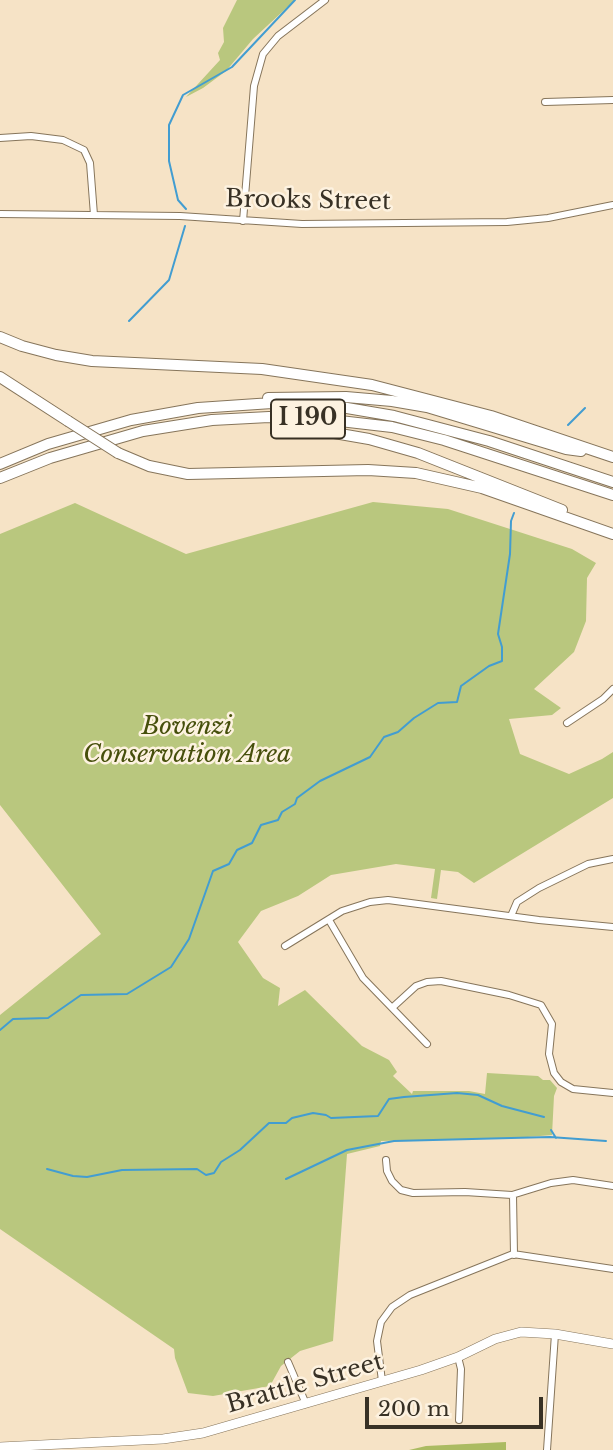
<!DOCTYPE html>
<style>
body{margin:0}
#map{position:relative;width:613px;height:1450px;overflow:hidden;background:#f6e3c6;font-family:"Libre Baskerville",serif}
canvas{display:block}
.scale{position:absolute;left:365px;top:1397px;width:178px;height:32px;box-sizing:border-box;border:4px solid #383125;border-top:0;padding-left:9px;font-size:21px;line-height:24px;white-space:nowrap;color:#383125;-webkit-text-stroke:5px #fdf2e0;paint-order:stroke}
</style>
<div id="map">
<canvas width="613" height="1450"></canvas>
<div class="scale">200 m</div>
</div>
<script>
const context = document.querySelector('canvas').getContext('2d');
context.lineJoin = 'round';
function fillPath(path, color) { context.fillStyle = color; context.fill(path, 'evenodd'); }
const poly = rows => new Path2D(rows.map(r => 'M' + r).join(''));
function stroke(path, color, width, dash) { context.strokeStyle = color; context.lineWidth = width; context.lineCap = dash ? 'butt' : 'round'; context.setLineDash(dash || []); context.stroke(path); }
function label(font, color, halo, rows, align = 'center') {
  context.font = font + ' "Libre Baskerville",serif'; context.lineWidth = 5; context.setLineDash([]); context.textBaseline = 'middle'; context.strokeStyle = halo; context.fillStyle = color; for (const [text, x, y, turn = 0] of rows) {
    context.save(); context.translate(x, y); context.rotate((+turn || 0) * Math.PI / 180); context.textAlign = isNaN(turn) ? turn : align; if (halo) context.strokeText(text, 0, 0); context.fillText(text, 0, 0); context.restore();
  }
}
const green = poly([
 [237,0,295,0,253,39,226,71,203,88,186,97,220,60,218,53,224,42,223,28],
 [373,502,448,509,572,549,596,563,587,578,586,621,574,652,534,689,561,708,552,715,509,719,520,754,569,774,602,759,613,752,613,798,474,883,458,872,441,870,437,899,431,898,435,869,396,864,331,875,298,896,261,911,238,942,263,978,280,988,278,1006,305,990,362,1046,389,1060,397,1072,393,1076,412,1094,413,1091,469,1091,485,1094,487,1073,538,1076,543,1080,550,1080,557,1088,554,1096,552,1135,515,1138,381,1141,380,1146,347,1154,333,1341,300,1351,281,1366,270,1386,213,1396,188,1393,175,1358,174,1349,0,1229,0,1015,101,934,0,805,0,534,75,503,186,554]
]);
const forest = poly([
 [506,1442,506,1450,409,1450,426,1446]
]);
const stream = poly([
 [186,209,178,200,169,161,169,125,183,95,232,67,295,0],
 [129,321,169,280,185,226],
 [568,425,585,408],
 [0,1030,13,1019,48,1018,81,995,127,994,171,967,189,939,213,871,229,864,237,850,252,843,261,825,278,820,282,812,295,804,297,798,320,781,370,757,384,737,398,732,414,718,438,703,457,702,461,686,489,666,502,661,502,647,498,634,510,554,511,521,514,513],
 [551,1130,556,1138],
 [47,1169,73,1176,87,1177,122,1170,197,1169,206,1175,214,1173,221,1162,240,1150,269,1123,286,1123,292,1118,313,1113,326,1115,331,1118,378,1116,389,1099,404,1097,457,1093,478,1095,502,1106,544,1117],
 [286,1179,347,1150,394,1141,550,1137,606,1141]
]);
const street = poly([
 [545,102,613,100],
 [0,138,31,136,63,140,84,150,90,163,94,215],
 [0,214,180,216,302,224,507,222,548,218,613,205],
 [243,221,254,86,263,54,278,36,325,0],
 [567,723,603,699,613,689],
 [511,916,517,902,539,888,588,864,613,859],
 [329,920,363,978,427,1044],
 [285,946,342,911,370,902,388,900,539,920,613,927],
 [393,1007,416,986,427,982,441,981,509,995,541,1005,552,1024,549,1054,554,1073,561,1082,573,1089,613,1093],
 [386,1160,387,1171,392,1181,401,1190,413,1193,465,1192,512,1195,551,1183,573,1180,613,1186],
 [513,1195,514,1255],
 [458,1357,461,1369,459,1420],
 [288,1362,306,1404],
 [382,1381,377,1341,381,1322,392,1307,410,1295,513,1254,613,1269],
 [547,1450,555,1334]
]);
const secondary = poly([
 [0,1447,163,1439,203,1433,421,1370,458,1357,495,1339,521,1332,555,1334,613,1344]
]);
const highway = poly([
 [0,337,22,346,56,355,92,361,262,369,372,385,491,416,613,457],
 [0,377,68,421],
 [268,398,346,397,392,401,427,407,566,449,581,451],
 [278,420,294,426,369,439,418,453,562,510],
 [118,453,149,466,188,474,368,470,416,473,482,488,613,534],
 [0,464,48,444,131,420,198,408,272,403,347,408,394,416,489,441,613,482],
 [0,478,50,458,143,431,212,420,269,417,340,421,392,427,444,440,613,495]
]);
const highwayBridge = poly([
 [68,421,118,453]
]);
const shields = [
 [308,419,74]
];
const shieldNames = [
 ["I 190",308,419]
];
const streetNames = [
 ["Brooks Street",308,201,1],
 ["Brattle Street",305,1384,-16]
];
const parkNames = [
 ["Bovenzi",187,727],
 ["Conservation Area",187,755]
];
fillPath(green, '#b9c77e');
fillPath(forest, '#abbb62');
stroke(stream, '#429dd1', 2);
stroke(street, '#86755b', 8);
stroke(secondary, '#86755b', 10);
stroke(highway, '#86755b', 12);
stroke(street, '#fff', 6);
stroke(secondary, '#fff', 9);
stroke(highway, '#fff', 10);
stroke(highwayBridge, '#86755b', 12, []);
stroke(highwayBridge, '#fff', 10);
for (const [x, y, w] of shields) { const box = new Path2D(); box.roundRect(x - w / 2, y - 19.5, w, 39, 5); context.fillStyle = '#fdf2e0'; context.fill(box); stroke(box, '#383125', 2); }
label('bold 23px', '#383125', null, shieldNames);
label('24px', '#383125', '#fdf2e0', streetNames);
label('italic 24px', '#464f0b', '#fdf2e0', parkNames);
</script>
